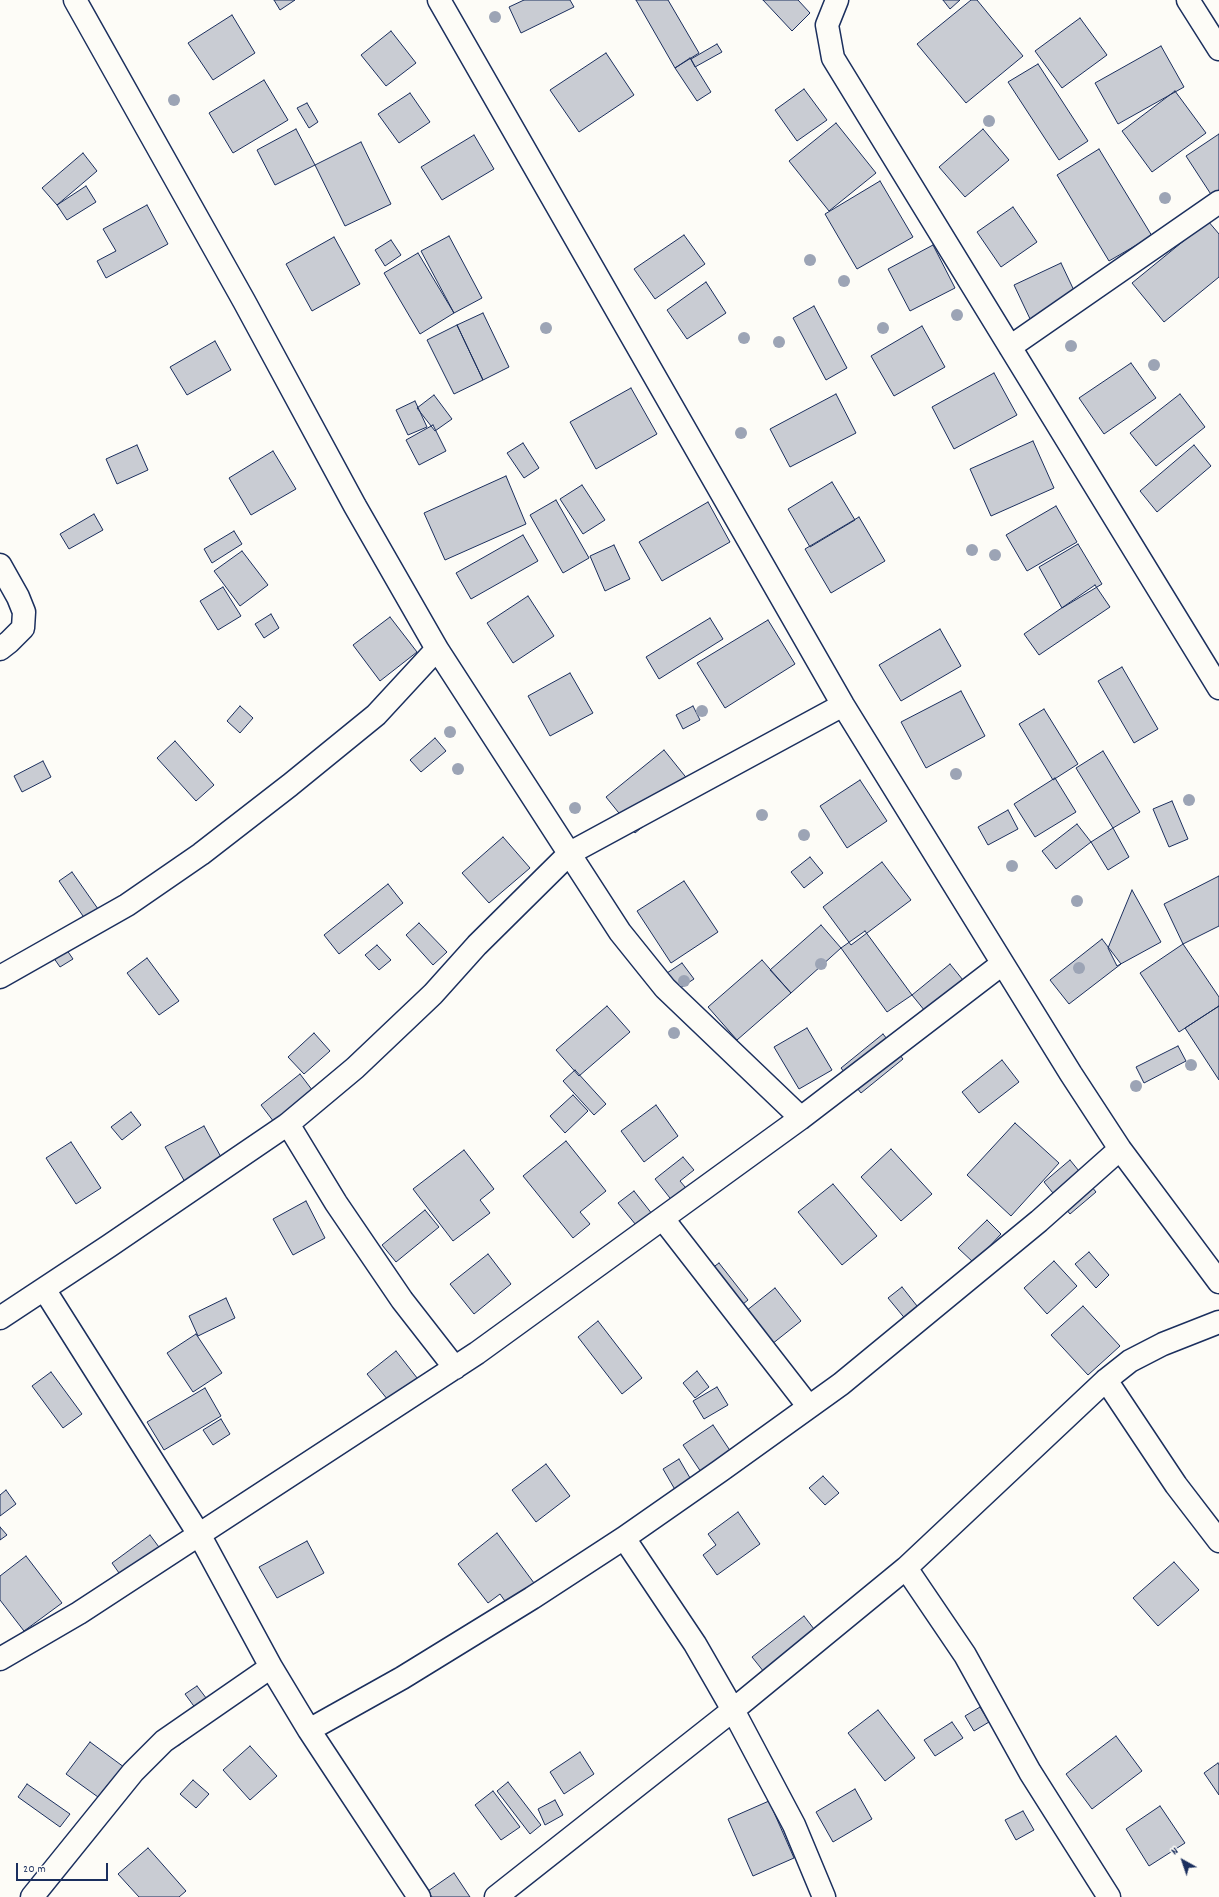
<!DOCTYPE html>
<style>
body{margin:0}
#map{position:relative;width:1219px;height:1897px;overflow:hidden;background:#fdfcf7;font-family:Dekko,sans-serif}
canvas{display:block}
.north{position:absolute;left:1163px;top:1841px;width:40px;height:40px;-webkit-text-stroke:3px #fdfcf7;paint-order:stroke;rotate:320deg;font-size:11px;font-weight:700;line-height:16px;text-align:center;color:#1b2f5e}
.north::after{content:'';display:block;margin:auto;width:14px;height:18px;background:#1b2f5e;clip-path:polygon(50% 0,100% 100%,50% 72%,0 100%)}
.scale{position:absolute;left:16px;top:1863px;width:92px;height:18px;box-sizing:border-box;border:2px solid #1b2f5e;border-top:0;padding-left:5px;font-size:12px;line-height:14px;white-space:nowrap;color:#1b2f5e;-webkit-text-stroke:3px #fdfcf7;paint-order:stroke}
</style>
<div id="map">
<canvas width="1219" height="1897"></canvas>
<div class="north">N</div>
<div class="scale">20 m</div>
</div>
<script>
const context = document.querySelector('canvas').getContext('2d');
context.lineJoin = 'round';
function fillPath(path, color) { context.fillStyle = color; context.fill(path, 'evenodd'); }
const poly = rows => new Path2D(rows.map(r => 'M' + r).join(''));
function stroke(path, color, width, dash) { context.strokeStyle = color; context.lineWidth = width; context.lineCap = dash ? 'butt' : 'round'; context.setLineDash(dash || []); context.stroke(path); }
const building = poly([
 [274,0,295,0,280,10,274,0],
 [524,0,570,0,574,7,521,33,509,7,524,0],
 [636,0,668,0,699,53,675,68,636,0],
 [763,0,798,0,810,13,792,31,763,0],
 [943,0,960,0,950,9,943,0],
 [971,0,977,0,1023,56,966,103,917,44,971,0],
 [232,15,255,53,213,80,188,43,232,15],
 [1080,18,1107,55,1062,88,1035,51,1080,18],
 [391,31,416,63,386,86,361,55,391,31],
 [717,44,722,52,695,67,691,59,717,44],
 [1161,46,1184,87,1118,124,1095,83,1161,46],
 [606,53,634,95,579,132,550,90,606,53],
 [690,58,711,92,697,101,675,68,690,58],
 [1038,64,1088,141,1059,160,1008,82,1038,64],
 [264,80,288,120,233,153,209,113,264,80],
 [804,89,827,120,797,141,775,110,804,89],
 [1175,91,1206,133,1152,172,1122,131,1175,91],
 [410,93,430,122,399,143,378,114,410,93],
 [307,103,318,122,309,128,297,108,307,103],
 [836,123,876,173,829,211,789,161,836,123],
 [296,129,315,165,275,185,257,150,296,129],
 [983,129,1009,160,965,197,939,167,983,129],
 [1219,134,1219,195,1214,199,1186,156,1219,134],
 [474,135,494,169,442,200,421,167,474,135],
 [361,142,391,204,345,226,315,165,361,142],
 [1099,149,1152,236,1109,261,1057,175,1099,149],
 [83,153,97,171,57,205,42,188,83,153],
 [880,181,913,237,857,269,825,214,880,181],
 [86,186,96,202,67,220,57,205,86,186],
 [147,205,168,244,106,278,97,261,116,251,103,229,147,205],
 [1013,207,1037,242,1001,267,977,232,1013,207],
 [1208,221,1219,234,1219,277,1164,322,1132,283,1208,221],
 [684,235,705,264,655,299,634,269,684,235],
 [449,236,482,298,454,313,421,251,449,236],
 [334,237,360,284,312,311,286,264,334,237],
 [391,240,401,255,385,266,375,250,391,240],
 [933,245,955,288,910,311,888,269,933,245],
 [418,253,454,313,420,334,384,273,418,253],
 [1061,263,1079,301,1032,323,1014,285,1061,263],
 [706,282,726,313,687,339,667,310,706,282],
 [814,306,847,368,826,380,793,318,814,306],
 [483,313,509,367,483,380,457,325,483,313],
 [457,325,483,380,454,394,427,340,457,325],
 [922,326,945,367,894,396,871,356,922,326],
 [215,341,231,370,187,395,170,367,215,341],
 [1131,363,1156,398,1104,434,1079,398,1131,363],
 [994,373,1017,415,954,449,932,407,994,373],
 [631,388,657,434,596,469,570,422,631,388],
 [836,394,856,433,790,467,770,429,836,394],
 [1180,394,1205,427,1156,466,1130,433,1180,394],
 [434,395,452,419,435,431,417,408,434,395],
 [415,401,427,427,408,435,396,410,415,401],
 [433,425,446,451,419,465,406,440,433,425],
 [1033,441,1054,488,991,516,970,469,1033,441],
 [523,443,539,468,524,478,507,453,523,443],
 [137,445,148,470,117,484,106,459,137,445],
 [1194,445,1211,466,1157,512,1140,491,1194,445],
 [273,451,296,489,251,515,229,478,273,451],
 [506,476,526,524,445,560,424,513,506,476],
 [832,482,855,520,810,547,788,509,832,482],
 [582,485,605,520,583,534,560,499,582,485],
 [556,500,589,558,563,573,530,515,556,500],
 [708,502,730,542,662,581,639,542,708,502],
 [1056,506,1077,542,1027,571,1006,535,1056,506],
 [94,514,103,530,69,549,60,534,94,514],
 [859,517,885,561,831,593,805,549,859,517],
 [234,531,242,544,212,563,204,549,234,531],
 [523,535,538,561,471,599,456,573,523,535],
 [1078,544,1102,584,1062,608,1039,567,1078,544],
 [614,545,630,579,605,591,590,556,614,545],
 [242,551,268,585,240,606,214,571,242,551],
 [1095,585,1110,607,1039,655,1024,634,1095,585],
 [223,587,241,616,218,630,200,601,223,587],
 [528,596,554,636,513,663,487,623,528,596],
 [271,614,279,628,264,638,255,624,271,614],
 [390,617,417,652,380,681,353,645,390,617],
 [710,618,723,639,659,679,646,657,710,618],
 [768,620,795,664,725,708,697,663,768,620],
 [940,629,961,666,901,701,879,665,940,629],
 [1122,667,1158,729,1134,743,1098,681,1122,667],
 [570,673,593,713,550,736,528,696,570,673],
 [961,691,985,736,926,768,901,722,961,691],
 [240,706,253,718,240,733,227,721,240,706],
 [693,706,700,720,683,729,676,715,693,706],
 [1044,709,1078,764,1053,780,1019,724,1044,709],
 [435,738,446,751,421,772,410,760,435,738],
 [175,741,214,785,196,801,157,758,175,741],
 [664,750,693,786,635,833,606,797,664,750],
 [1103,751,1140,812,1113,828,1076,768,1103,751],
 [43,761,51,777,22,792,14,776,43,761],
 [1055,778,1076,812,1035,837,1014,804,1055,778],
 [860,780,887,821,847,848,820,806,860,780],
 [1172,801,1188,839,1169,847,1153,809,1172,801],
 [1008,810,1018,829,988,845,978,827,1008,810],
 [1077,824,1091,842,1056,869,1042,851,1077,824],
 [1113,828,1129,857,1108,870,1091,842,1113,828],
 [503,837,530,868,489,903,462,873,503,837],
 [810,857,823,873,804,888,791,872,810,857],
 [882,862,911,900,851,945,823,907,882,862],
 [72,872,110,926,96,935,59,881,72,872],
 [1219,876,1219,926,1183,944,1164,904,1219,876],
 [684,881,718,932,671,963,637,911,684,881],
 [388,884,403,903,339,954,324,935,388,884],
 [1132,890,1161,942,1117,966,1108,948,1132,890],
 [419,923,447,952,433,965,406,935,419,923],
 [821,925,841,948,791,993,770,970,821,925],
 [865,931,912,995,887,1012,841,948,865,931],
 [1102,939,1121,964,1069,1004,1050,980,1102,939],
 [62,943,73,959,60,967,49,951,62,943],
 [1183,944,1219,997,1219,1006,1179,1032,1140,973,1183,944],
 [377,945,391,960,379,970,365,955,377,945],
 [147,958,179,1001,159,1015,127,973,147,958],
 [762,960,791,993,737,1040,708,1007,762,960],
 [682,963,694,979,677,990,667,973,682,963],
 [950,964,967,985,929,1016,912,995,950,964],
 [607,1006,630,1032,579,1076,556,1050,607,1006],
 [1219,1006,1219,1080,1185,1028,1219,1006],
 [807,1028,832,1070,799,1089,774,1047,807,1028],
 [314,1033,330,1051,304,1074,288,1057,314,1033],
 [883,1034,903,1059,861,1093,841,1068,883,1034],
 [1178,1046,1186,1061,1144,1083,1136,1067,1178,1046],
 [1002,1060,1019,1082,979,1113,962,1092,1002,1060],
 [575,1070,606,1104,594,1115,563,1081,575,1070],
 [300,1074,319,1099,274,1122,261,1105,300,1074],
 [573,1095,588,1111,565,1133,550,1116,573,1095],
 [656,1105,678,1136,644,1162,621,1131,656,1105],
 [131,1112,141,1125,122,1140,111,1127,131,1112],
 [1015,1123,1059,1163,1011,1216,967,1175,1015,1123],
 [204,1126,227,1168,189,1189,165,1147,204,1126],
 [566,1141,606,1191,580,1212,590,1224,573,1238,523,1176,566,1141],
 [71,1142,101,1188,76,1204,46,1158,71,1142],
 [891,1149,932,1194,901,1221,861,1177,891,1149],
 [464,1150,494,1189,480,1200,490,1213,453,1241,413,1189,464,1150],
 [683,1157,694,1170,680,1181,696,1200,681,1212,655,1179,683,1157],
 [1070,1160,1096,1192,1070,1214,1044,1182,1070,1160],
 [833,1184,877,1236,842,1265,798,1212,833,1184],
 [634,1191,660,1224,645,1236,618,1203,634,1191],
 [306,1201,325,1238,293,1255,273,1219,306,1201],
 [425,1210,439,1227,396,1262,382,1245,425,1210],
 [987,1220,1001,1234,974,1263,958,1248,987,1220],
 [1089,1252,1109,1275,1096,1288,1075,1264,1089,1252],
 [488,1254,511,1284,474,1314,450,1284,488,1254],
 [1054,1261,1077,1286,1047,1314,1024,1288,1054,1261],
 [719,1263,748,1300,733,1312,704,1274,719,1263],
 [902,1287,925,1316,912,1327,888,1298,902,1287],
 [775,1288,801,1321,772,1344,746,1311,775,1288],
 [226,1298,235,1318,198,1336,189,1316,226,1298],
 [1083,1306,1120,1346,1088,1375,1051,1335,1083,1306],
 [598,1321,642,1378,622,1394,578,1337,598,1321],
 [196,1334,222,1373,193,1392,167,1353,196,1334],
 [396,1351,421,1383,392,1405,367,1374,396,1351],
 [697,1371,709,1387,695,1398,683,1383,697,1371],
 [51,1372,82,1414,63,1428,32,1386,51,1372],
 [717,1387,728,1405,704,1419,693,1401,717,1387],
 [205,1388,221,1416,164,1450,147,1422,205,1388],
 [221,1419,230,1434,213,1445,203,1430,221,1419],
 [713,1425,741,1467,711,1487,683,1445,713,1425],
 [679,1459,700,1495,684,1505,663,1469,679,1459],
 [546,1464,570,1496,536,1522,512,1490,546,1464],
 [823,1476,839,1493,825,1505,809,1488,823,1476],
 [6,1490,16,1504,0,1516,0,1495,6,1490],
 [738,1512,760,1544,717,1575,703,1555,716,1545,708,1534,738,1512],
 [0,1527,7,1535,0,1540,0,1527],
 [497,1533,534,1583,507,1604,500,1594,488,1603,458,1564,497,1533],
 [150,1535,170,1562,131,1590,112,1563,150,1535],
 [307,1541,324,1573,277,1598,259,1567,307,1541],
 [26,1556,62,1603,24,1631,0,1600,0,1576,26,1556],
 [1174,1562,1199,1590,1158,1626,1133,1598,1174,1562],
 [804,1616,827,1646,776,1687,752,1657,804,1616],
 [197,1686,219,1715,178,1746,166,1730,196,1709,185,1694,197,1686],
 [980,1707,989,1722,974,1731,965,1716,980,1707],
 [878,1710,915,1758,885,1781,848,1733,878,1710],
 [952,1722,963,1738,935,1756,924,1740,952,1722],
 [1116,1736,1142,1771,1092,1809,1066,1774,1116,1736],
 [90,1742,132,1773,120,1789,110,1782,98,1797,66,1774,90,1742],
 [250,1746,277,1776,250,1800,223,1770,250,1746],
 [580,1752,594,1774,564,1794,550,1772,580,1752],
 [1218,1763,1219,1765,1219,1795,1204,1773,1218,1763],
 [193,1780,209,1794,196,1808,180,1794,193,1780],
 [508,1782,541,1825,530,1834,497,1791,508,1782],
 [27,1784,70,1814,60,1827,18,1797,27,1784],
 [855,1789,872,1819,833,1842,816,1812,855,1789],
 [493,1791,520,1827,501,1840,475,1805,493,1791],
 [555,1800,563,1815,545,1825,538,1809,555,1800],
 [769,1801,794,1858,753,1876,728,1819,769,1801],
 [1160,1806,1185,1843,1149,1866,1126,1829,1160,1806],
 [1023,1811,1034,1830,1016,1840,1005,1820,1023,1811],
 [148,1848,186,1891,179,1897,139,1897,118,1874,148,1848],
 [454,1873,470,1897,432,1897,428,1891,454,1873]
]);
const minor = poly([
 [75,0,244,301,355,506,437,649,620,932,665,988,801,1118],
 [439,0,843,705,1071,1074,1120,1149,1219,1282],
 [837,0,827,25,833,58,1219,688],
 [1188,0,1219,49],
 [1010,347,1219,202],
 [0,565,18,597,24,612,23,628,9,642,0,649],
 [0,977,127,905,201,854,290,785,376,715,437,649],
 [288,1124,336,1203,402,1300,455,1368],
 [663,1219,809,1407],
 [44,1289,200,1536,271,1667],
 [0,1318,109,1246,288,1124,355,1068,433,994,477,945,570,853,843,705],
 [1106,1380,1176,1485,1219,1541],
 [624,1538,695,1644,733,1710,906,1568,1106,1380,1130,1361,1163,1344,1219,1322],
 [906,1568,965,1655,1030,1772,1109,1897],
 [0,1659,79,1613,477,1353,801,1118,1002,964],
 [309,1730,402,1678,532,1598,624,1538,720,1471,841,1384,1039,1221,1120,1149],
 [32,1897,133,1772,164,1741,271,1667,309,1730,419,1897],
 [496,1897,733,1710,794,1825,824,1897]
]);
const trees = [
 [495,17],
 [174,100],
 [989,121],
 [1165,198],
 [810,260],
 [844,281],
 [957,315],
 [546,328],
 [883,328],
 [744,338],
 [779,342],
 [1071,346],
 [1154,365],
 [741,433],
 [972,550],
 [995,555],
 [702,711],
 [450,732],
 [458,769],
 [956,774],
 [1189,800],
 [575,808],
 [762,815],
 [804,835],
 [1012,866],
 [1077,901],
 [821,964],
 [1079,968],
 [684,981],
 [674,1033],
 [1191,1065],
 [1136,1086]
];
fillPath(building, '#c9ccd3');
stroke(building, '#1b2f5e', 1);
stroke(minor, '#1b2f5e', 25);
stroke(minor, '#fdfcf7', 22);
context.fillStyle = '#9ca4b5';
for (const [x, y] of trees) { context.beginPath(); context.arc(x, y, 6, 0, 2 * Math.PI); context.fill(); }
</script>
